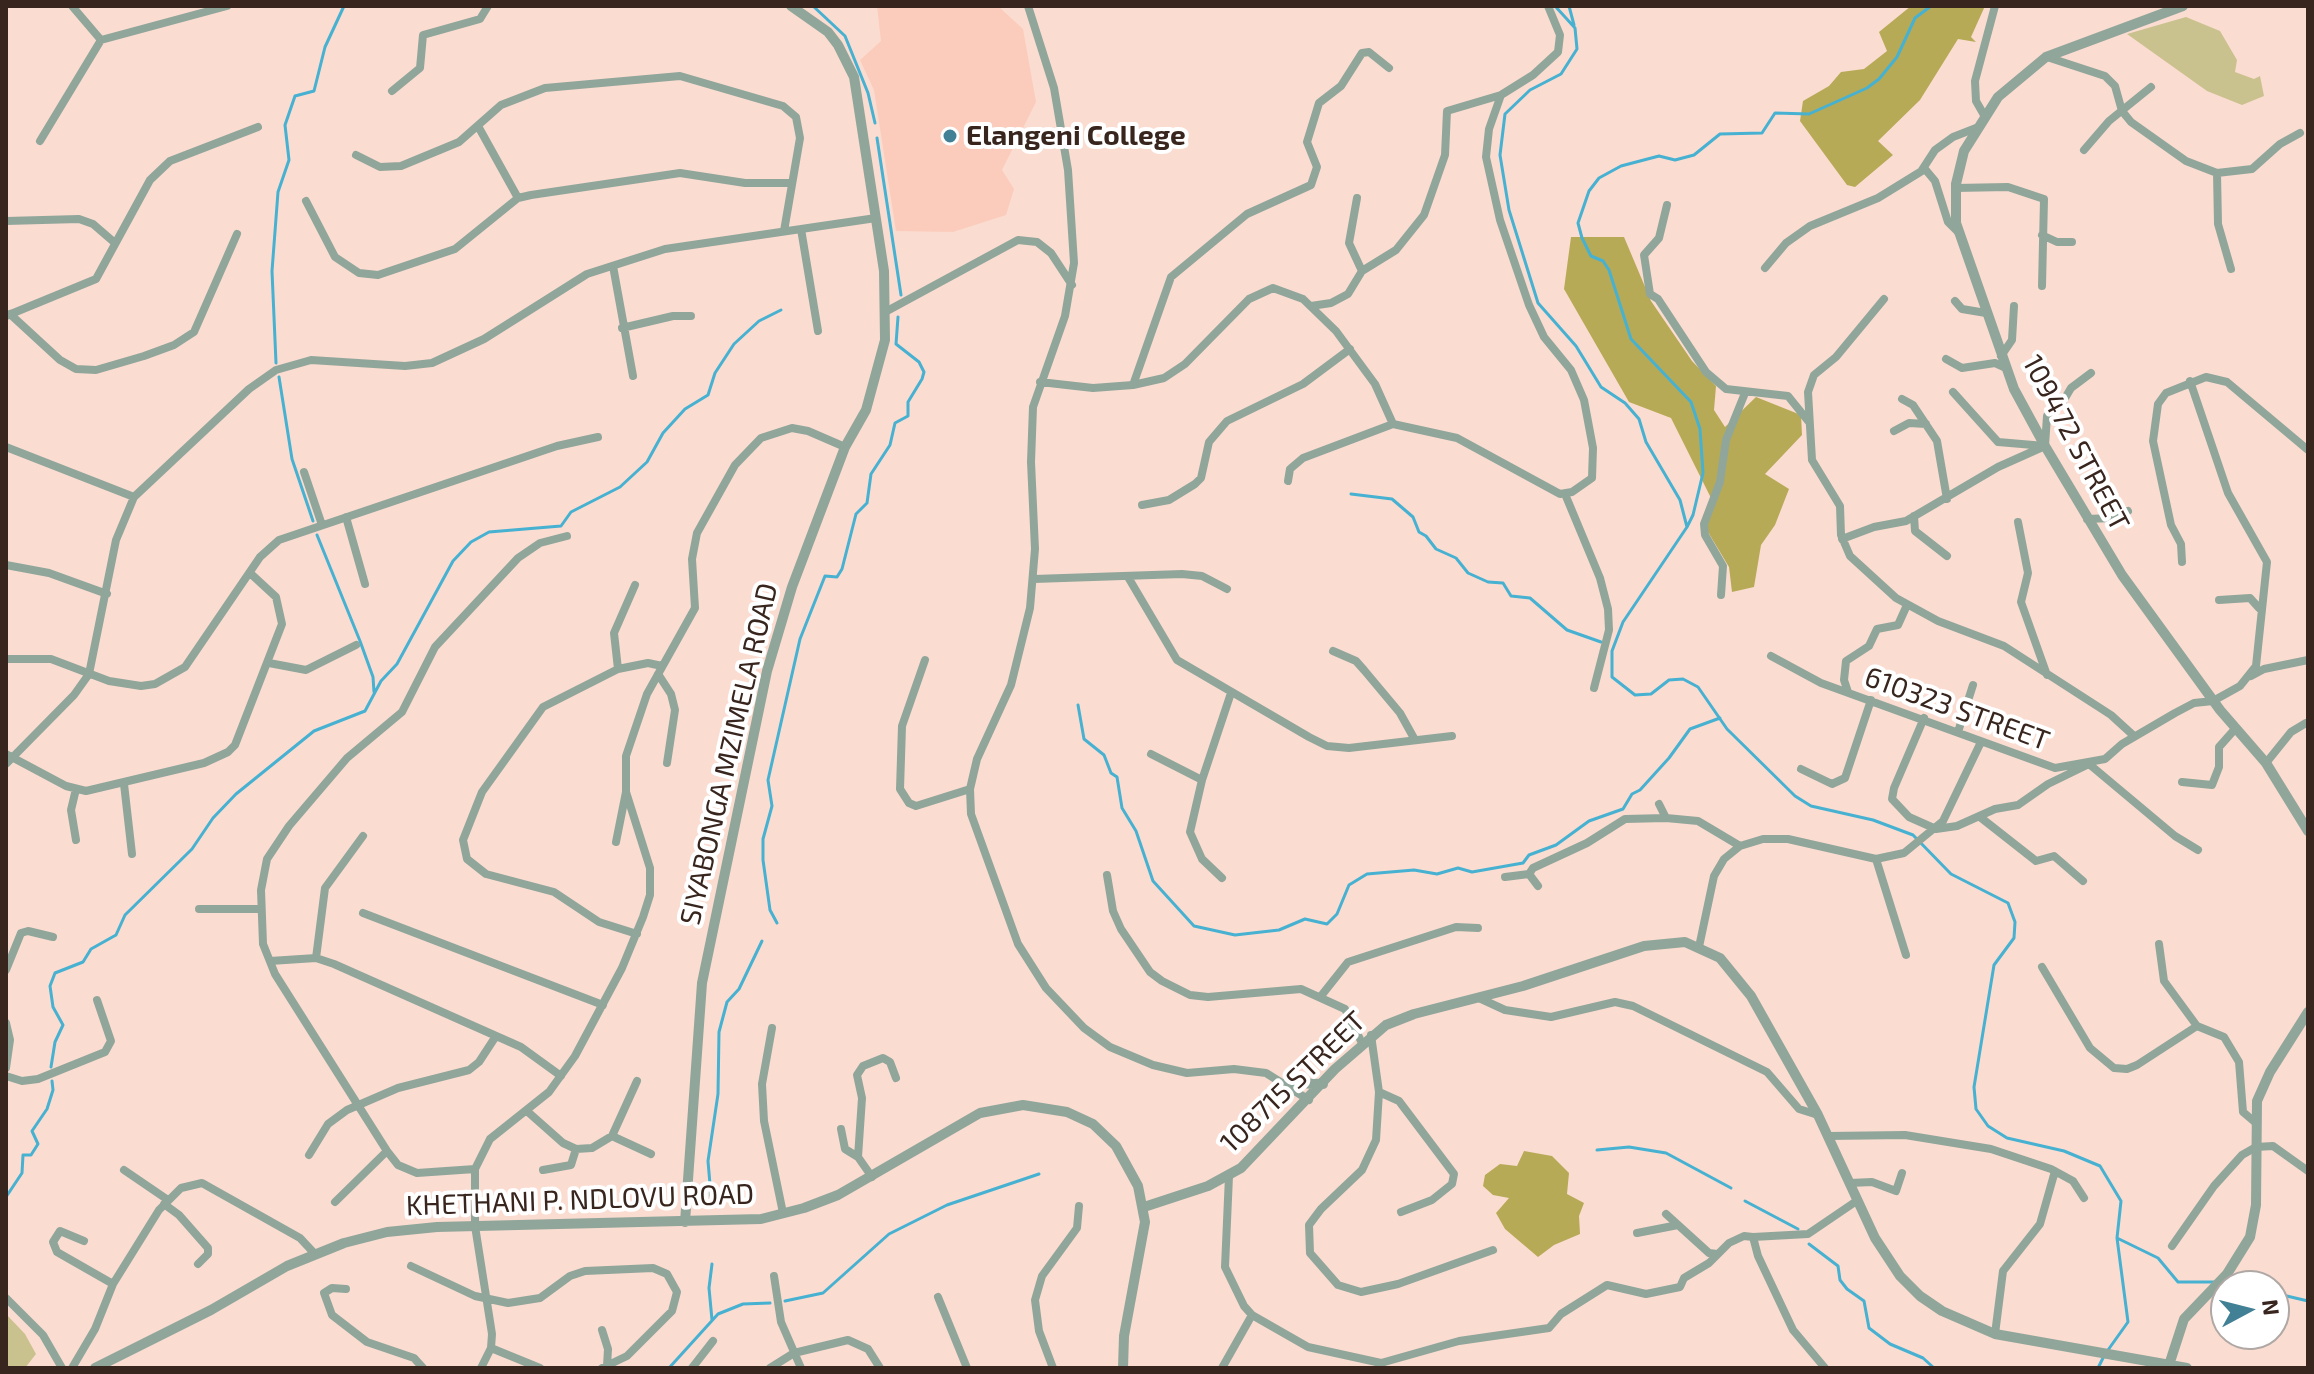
<!DOCTYPE html>
<style>
body{margin:0}
#map{position:relative;width:2314px;height:1374px;overflow:hidden;background:#fbdcd1;font-family:"Exo 2",sans-serif}
canvas{display:block}
.frame{position:absolute;inset:0;border:8px solid #38251e;pointer-events:none}
.north{position:absolute;left:2210px;top:1270px;width:80px;height:80px;box-sizing:border-box;background:#fff;border:2px solid #afa8a5;border-radius:50%;rotate:83deg;font-size:22px;font-weight:700;line-height:32px;text-align:center;color:#38251e}
.north::after{content:'';display:block;margin:auto;width:28px;height:36px;background:#428195;clip-path:polygon(50% 0,100% 100%,50% 72%,0 100%)}
</style>
<div id="map">
<canvas width="2314" height="1374"></canvas>
<div class="frame"></div>
<div class="north">N</div>
</div>
<script>
const context = document.querySelector('canvas').getContext('2d');
context.lineJoin = 'round';
function fillPath(path, color) { context.fillStyle = color; context.fill(path, 'evenodd'); }
const poly = rows => new Path2D(rows.map(r => 'M' + r).join(''));
function stroke(path, color, width, dash) { context.strokeStyle = color; context.lineWidth = width; context.lineCap = dash ? 'butt' : 'round'; context.setLineDash(dash || []); context.stroke(path); }
function label(font, color, halo, rows, align = 'center') {
  context.font = font + ' "Exo 2",sans-serif'; context.lineWidth = 8; context.setLineDash([]); context.textBaseline = 'middle'; context.strokeStyle = halo; context.fillStyle = color; for (const [text, x, y, turn = 0] of rows) {
    context.save(); context.translate(x, y); context.rotate((+turn || 0) * Math.PI / 180); context.textAlign = isNaN(turn) ? turn : align; if (halo) context.strokeText(text, 0, 0); context.fillText(text, 0, 0); context.restore();
  }
}
const built = poly([
 [877,6,998,6,1023,29,1036,102,1002,170,1014,189,1006,215,953,232,896,231,874,90,860,60,881,41]
]);
const green = poly([
 [2186,17,2220,31,2237,60,2235,72,2254,79,2260,76,2264,96,2242,105,2207,91,2127,34],
 [6,1314,25,1334,36,1354,25,1368,6,1368]
]);
const forest = poly([
 [1911,6,1985,6,1971,37,1976,42,1958,39,1920,100,1878,141,1893,155,1855,187,1847,185,1800,121,1803,101,1829,86,1841,72,1864,69,1887,51,1879,32],
 [1571,237,1624,237,1651,301,1692,361,1716,386,1714,410,1725,427,1756,397,1801,415,1802,435,1765,474,1789,489,1775,525,1761,545,1754,587,1732,592,1729,567,1705,527,1713,502,1671,418,1629,402,1564,289],
 [1524,1151,1552,1156,1569,1173,1567,1194,1584,1203,1579,1216,1580,1234,1554,1245,1538,1257,1505,1229,1496,1213,1509,1198,1493,1195,1483,1186,1485,1175,1500,1164,1517,1166]
]);
const stream = poly([
 [813,6,845,36,868,93,875,123],
 [1555,6,1575,28,1577,49,1561,74,1530,90,1505,114,1500,155,1509,210,1538,303,1576,346,1601,387,1625,403,1639,419,1646,442,1680,500,1687,527,1623,622,1612,651,1612,677,1635,695,1651,694,1669,680,1683,679,1698,687,1727,729,1795,796,1811,806,1873,820,1913,835,1951,874,2008,903,2015,922,2014,938,1994,965,1974,1087,1976,1109,1988,1126,2007,1138,2064,1151,2100,1166,2121,1201,2117,1238],
 [1569,6,1574,25],
 [877,138,901,295],
 [276,363,272,271,278,192,289,160,285,125,295,96,314,91,325,47,344,6],
 [279,377,292,459,313,521],
 [1351,494,1392,499,1413,517,1419,532,1426,536,1436,549,1456,558,1468,573,1488,582,1503,583,1511,596,1530,598,1567,630,1601,642],
 [1687,527,1693,515,1703,473,1700,429,1691,402,1631,339,1609,270,1603,261,1591,256,1582,238,1578,223,1589,191,1599,178,1621,166,1659,156,1675,160,1694,155,1720,134,1762,133,1775,113,1809,114,1867,88,1879,79,1897,57,1915,18,1931,6],
 [317,535,360,641,373,677,374,692],
 [1078,705,1084,739,1104,755,1111,773,1117,777,1122,808,1136,831,1153,881,1194,926,1235,935,1279,930,1305,919,1327,924,1337,914,1349,885,1367,874,1414,870,1437,874,1458,868,1472,872,1523,863,1529,855,1556,845,1589,821,1623,809,1632,794,1640,790,1669,758,1690,729,1720,718],
 [777,923,770,910,763,860,763,839,772,806,768,780,800,639,825,576,837,577,842,569,856,514,867,503,871,474,890,445,895,423,908,416,908,402,922,379,924,372,919,362,896,344,898,317],
 [51,1067,55,1042,63,1025,53,1007,50,986,55,973,83,962,91,949,116,935,125,915,192,849,213,818,236,794,314,731,365,711,381,681,397,664,453,561,471,542,489,532,561,526,571,512,620,487,647,462,663,433,685,409,708,395,715,373,734,344,759,321,781,310],
 [1597,1150,1629,1147,1666,1153,1731,1188],
 [711,1196,708,1161,718,1094,719,1032,727,1002,739,989,762,941],
 [6,1197,22,1173,23,1155,31,1155,38,1144,32,1131,47,1109,53,1090,52,1081],
 [1745,1201,1798,1229],
 [1809,1244,1838,1266,1840,1280,1847,1289,1864,1301,1869,1328,1890,1344,1923,1358,1934,1368],
 [712,1264,709,1288,712,1320],
 [2223,1282,2251,1286],
 [2274,1293,2308,1301],
 [785,1301,823,1293,889,1234,947,1205,1039,1174],
 [2108,1350,2128,1322,2117,1238,2158,1258,2178,1282,2216,1282],
 [669,1368,718,1314,743,1304,770,1303],
 [2098,1368,2104,1356]
]);
const minor = poly([
 [72,6,101,40],
 [1028,6,1054,88,1068,170,1074,263,1065,316,1033,407,1031,462,1035,549,1030,608,1011,685,977,759,970,789,971,814,1018,944,1046,988,1084,1028,1110,1047,1153,1065,1187,1073,1234,1069,1266,1073,1309,1100],
 [101,40,227,6],
 [2047,57,2105,76,2115,86,2122,111,2131,122,2186,161,2217,173,2252,169,2280,144,2300,133],
 [392,91,420,68,423,35,480,19,488,6],
 [1984,115,1976,101,1975,81,1995,6],
 [478,126,518,198],
 [40,141,101,40],
 [2084,150,2109,121,2151,87],
 [356,155,380,167,401,166,459,142,501,105,545,88,680,76,783,106,796,117,800,138,784,231],
 [1922,170,1935,150,1953,137,1976,128],
 [2217,173,2218,224,2231,269],
 [1955,188,2008,187,2044,199,2042,286],
 [1357,198,1349,243,1362,271],
 [306,201,335,257,359,273,378,275,455,249,518,198,531,195,680,173,745,183,791,183],
 [1667,205,1659,238,1644,255,1650,294,1658,299,1706,372,1726,389,1788,396,1809,422],
 [6,221,79,219,93,224,115,243],
 [801,229,818,331],
 [2042,235,2057,242,2072,242],
 [613,266,633,376],
 [1765,268,1786,243,1810,226,1878,198,1925,169,1935,181,1948,222,1959,233],
 [1884,299,1836,357,1814,375,1808,392,1812,460,1840,506,1841,535,1850,556,1896,598,1938,621,2004,646,2111,715,2134,736],
 [1955,301,1962,309,1986,313],
 [1311,306,1331,303,1348,294,1362,271,1396,250,1424,215,1445,155,1447,111,1501,95],
 [887,311,1018,240,1037,242,1051,253,1072,285],
 [10,314,60,360,76,369,96,370,144,356,174,345,194,332,237,234],
 [6,316,96,279,150,180,170,161,258,127],
 [622,328,673,316,691,316],
 [2001,356,2012,340,2014,306],
 [1946,359,1962,368,1995,363,2006,368],
 [1040,382,1093,388,1133,385,1164,378,1185,364,1249,299,1273,288,1303,299,1336,331,1375,384,1393,424],
 [1133,385,1171,277,1247,214,1311,185,1317,167,1307,142,1319,103,1341,86,1362,53,1369,52,1389,68],
 [1953,392,1998,442,2045,446],
 [1902,399,1913,405,1937,441,1947,499],
 [1894,431,1909,423,1926,424],
 [2045,446,2047,416,2061,405,2071,388,2091,373],
 [6,447,134,497],
 [304,472,322,525],
 [1288,481,1290,469,1303,458,1393,424,1457,438,1560,494,1572,492,1592,478,1593,448,1584,400,1571,370,1544,337,1529,305,1500,220,1486,157,1489,129,1501,95,1533,75,1558,52,1560,35,1548,6],
 [1565,494,1600,578,1608,609,1609,630,1594,688],
 [1142,505,1169,500,1195,484,1201,478,1209,442,1227,421,1303,384,1350,349],
 [1914,516,1915,531,1947,556],
 [346,517,365,584],
 [2087,519,2112,518,2128,511],
 [2018,522,2028,573,2021,602,2047,675],
 [1842,539,1874,527,1906,521,1998,467,2045,446],
 [2182,562,2181,544,2171,525,2153,441,2158,404,2166,393,2206,377,2227,382,2308,450],
 [6,565,49,573,107,594],
 [1128,577,1177,660,1309,737,1327,746,1349,748,1452,736],
 [1034,579,1182,574,1202,576,1227,589],
 [1721,595,1723,566,1705,535,1704,524,1720,482,1726,440,1745,393],
 [2219,600,2250,598,2259,608],
 [1333,651,1356,661,1364,670,1400,713,1415,740],
 [1771,656,1821,683,2055,768,2105,759,2122,744,2175,713,2194,703,2213,701,2240,686,2256,666,2267,562,2228,493,2190,381],
 [6,659,51,659,109,681,141,686,155,684,185,667,260,557,279,540,557,446,598,437],
 [925,660,902,726,900,789,909,803,916,806,970,789],
 [269,663,306,670,356,645],
 [618,669,614,633,635,585],
 [658,674,671,694,675,710,667,763],
 [2251,676,2264,669,2308,660],
 [1848,692,1844,680,1846,661,1869,646,1877,629,1898,625,1907,605],
 [1924,718,1894,788,1892,799,1909,817,1936,829,1957,826,1995,809,2018,805,2048,784,2089,764,2175,836,2198,850],
 [1958,732,1973,685],
 [6,754,66,786,86,791,204,763,228,752,235,745,282,624,276,597,250,573],
 [1151,754,1202,780],
 [2266,763,2291,732,2306,723],
 [6,764,74,695,89,674,116,540,134,497,249,389,276,370,311,360,405,366,432,363,484,339,587,274,665,249,876,218],
 [1801,769,1832,784,1845,778,1871,700],
 [2182,782,2212,785,2219,767,2219,747,2235,729],
 [124,784,132,854],
 [1659,804,1666,818,1698,821,1740,846],
 [1980,817,2036,861,2054,856,2083,881],
 [76,840,71,810,76,789],
 [616,842,626,792],
 [1876,859,1906,955],
 [1529,874,1538,886],
 [1107,875,1113,911,1121,929,1150,972,1162,981,1190,995,1208,997,1301,989,1345,1009,1362,1043],
 [1505,877,1529,874,1533,868,1587,843,1625,819,1666,818],
 [1222,878,1202,859,1190,832,1202,780,1231,693],
 [199,909,259,909],
 [363,913,603,1005],
 [637,934,599,922,554,892,486,874,467,859,463,840,482,792,543,707,618,669,648,663,662,666],
 [2159,944,2164,981,2197,1026],
 [1699,947,1714,876,1724,859,1740,846,1763,839,1788,839,1876,859,1904,853,1943,821,1981,742],
 [316,958,325,888,363,836],
 [270,961,316,958,334,964,521,1047,561,1076],
 [2042,967,2090,1048,2114,1068,2127,1069,2137,1065,2197,1026,2224,1037,2239,1062,2243,1112,2256,1123],
 [6,970,21,933,28,931,53,937],
 [1321,996,1348,962,1456,927,1478,928],
 [1479,998,1505,1010,1551,1017,1615,1002,1633,1006,1767,1072,1799,1109,1818,1115],
 [6,1023,10,1040,6,1068],
 [772,1028,762,1084,764,1121,783,1213],
 [1371,1035,1379,1092,1376,1140,1362,1170,1321,1209,1309,1225,1310,1253,1338,1285,1361,1292,1398,1284,1493,1250],
 [6,1076,22,1081,38,1079,105,1052,111,1041,97,1000],
 [1379,1092,1399,1101,1454,1174,1452,1184,1432,1200,1401,1212],
 [528,1112,563,1143,576,1149,592,1148,612,1136,637,1081],
 [841,1129,845,1149,858,1157],
 [612,1136,651,1154],
 [1828,1136,1905,1135,1991,1149,2051,1169,2073,1181,2084,1198],
 [309,1155,328,1124,347,1110,398,1088,469,1070,479,1062,496,1036],
 [475,1169,417,1173,398,1165,387,1151,275,974,263,944,261,890,267,859,289,826,347,758,402,712,435,647,518,558,540,543,567,536],
 [124,1170,168,1200],
 [543,1170,571,1165,576,1149],
 [1229,1176,1225,1267,1244,1306,1252,1315,1308,1347,1381,1363,1459,1341,1549,1328,1561,1314,1607,1285,1646,1294,1680,1287,1684,1278,1709,1263,1729,1243,1744,1236,1753,1237],
 [872,1177,858,1157,862,1098,857,1075,863,1066,883,1058,890,1062,896,1078],
 [1850,1183,1872,1182,1896,1191,1902,1173],
 [335,1202,387,1151],
 [164,1204,179,1215,208,1248,208,1254,198,1264],
 [1666,1214,1709,1253,1717,1254],
 [1637,1233,1678,1225],
 [84,1241,60,1231,53,1242,57,1252,113,1284],
 [2172,1246,2214,1186,2242,1155,2256,1147,2273,1146,2308,1171],
 [411,1266,475,1296,508,1303,540,1298,570,1276,585,1271,653,1268,667,1274,677,1292,672,1311,627,1356,602,1368],
 [774,1276,781,1322,801,1368],
 [346,1289,332,1288,324,1293,332,1315,367,1342,414,1358,423,1368],
 [938,1297,967,1368],
 [6,1298,43,1335,62,1368],
 [602,1330,608,1349,607,1366],
 [1995,1334,2003,1271,2040,1224,2055,1171],
 [491,1348,540,1368],
 [72,1368,95,1329,113,1284,159,1210,181,1188,202,1183,300,1238,314,1253],
 [481,1368,491,1348,492,1334,475,1226,475,1169,490,1139,549,1092,575,1056,622,968,643,917,650,895,650,868,626,792,626,756,647,694,695,608,692,559,697,533,735,465,761,438,792,428,808,431,845,447],
 [692,1368,713,1341],
 [770,1368,794,1353,848,1340,868,1349,880,1368],
 [1053,1368,1039,1331,1035,1300,1042,1276,1077,1228,1079,1206],
 [1222,1368,1252,1315],
 [1825,1368,1793,1330,1758,1256,1753,1237,1808,1234,1858,1200]
]);
const tertiary = poly([
 [2183,6,2046,57,1998,97,1964,151,1956,184,1956,223,2014,389,2045,446,2122,575,2220,710,2266,763,2308,831],
 [1286,1083,1323,1084],
 [1144,1207,1208,1186,1241,1168,1335,1069,1386,1025,1414,1014,1523,986,1644,946,1685,942,1720,958,1751,996,1818,1115,1875,1238,1900,1276,1920,1296,1942,1311,1995,1334,2187,1368],
 [685,1222,702,983,767,671,792,587,845,447,866,410,885,340,884,271,854,77,838,45,828,32,791,6],
 [2169,1365,2184,1319,2227,1274,2250,1237,2256,1205,2257,1101,2270,1072,2308,1012],
 [95,1368,211,1310,287,1266,344,1243,387,1232,437,1227,761,1219,804,1208,838,1195,980,1113,1023,1105,1067,1112,1093,1124,1116,1146,1138,1186,1145,1222,1124,1336,1123,1368]
]);
const markers = [
 [950,136,8,"#428195"]
];
const poiNames = [
 ["Elangeni College",966,136]
];
const streetNames = [
 ["109472 STREET",2076,443,62],
 ["610323 STREET",1957,709,20],
 ["SIYABONGA MZIMELA ROAD",729,754,-77],
 ["108715 STREET",1293,1082,-44],
 ["KHETHANI P. NDLOVU ROAD",580,1200,-2]
];
fillPath(built, '#fbccbb');
fillPath(green, '#cac28e');
fillPath(forest, '#b6aa56');
stroke(stream, '#47b1d1', 3);
stroke(minor, '#91a69a', 8);
stroke(tertiary, '#91a69a', 10);
for (const [x, y, r, color] of markers) { const dot = new Path2D(); dot.arc(x, y, r, 0, 2 * Math.PI); context.fillStyle = color; context.fill(dot); stroke(dot, '#fff', 3); }
label('bold 28px', '#38251e', '#fff', poiNames, 'left');
label('28px', '#38251e', '#fff', streetNames);
</script>
